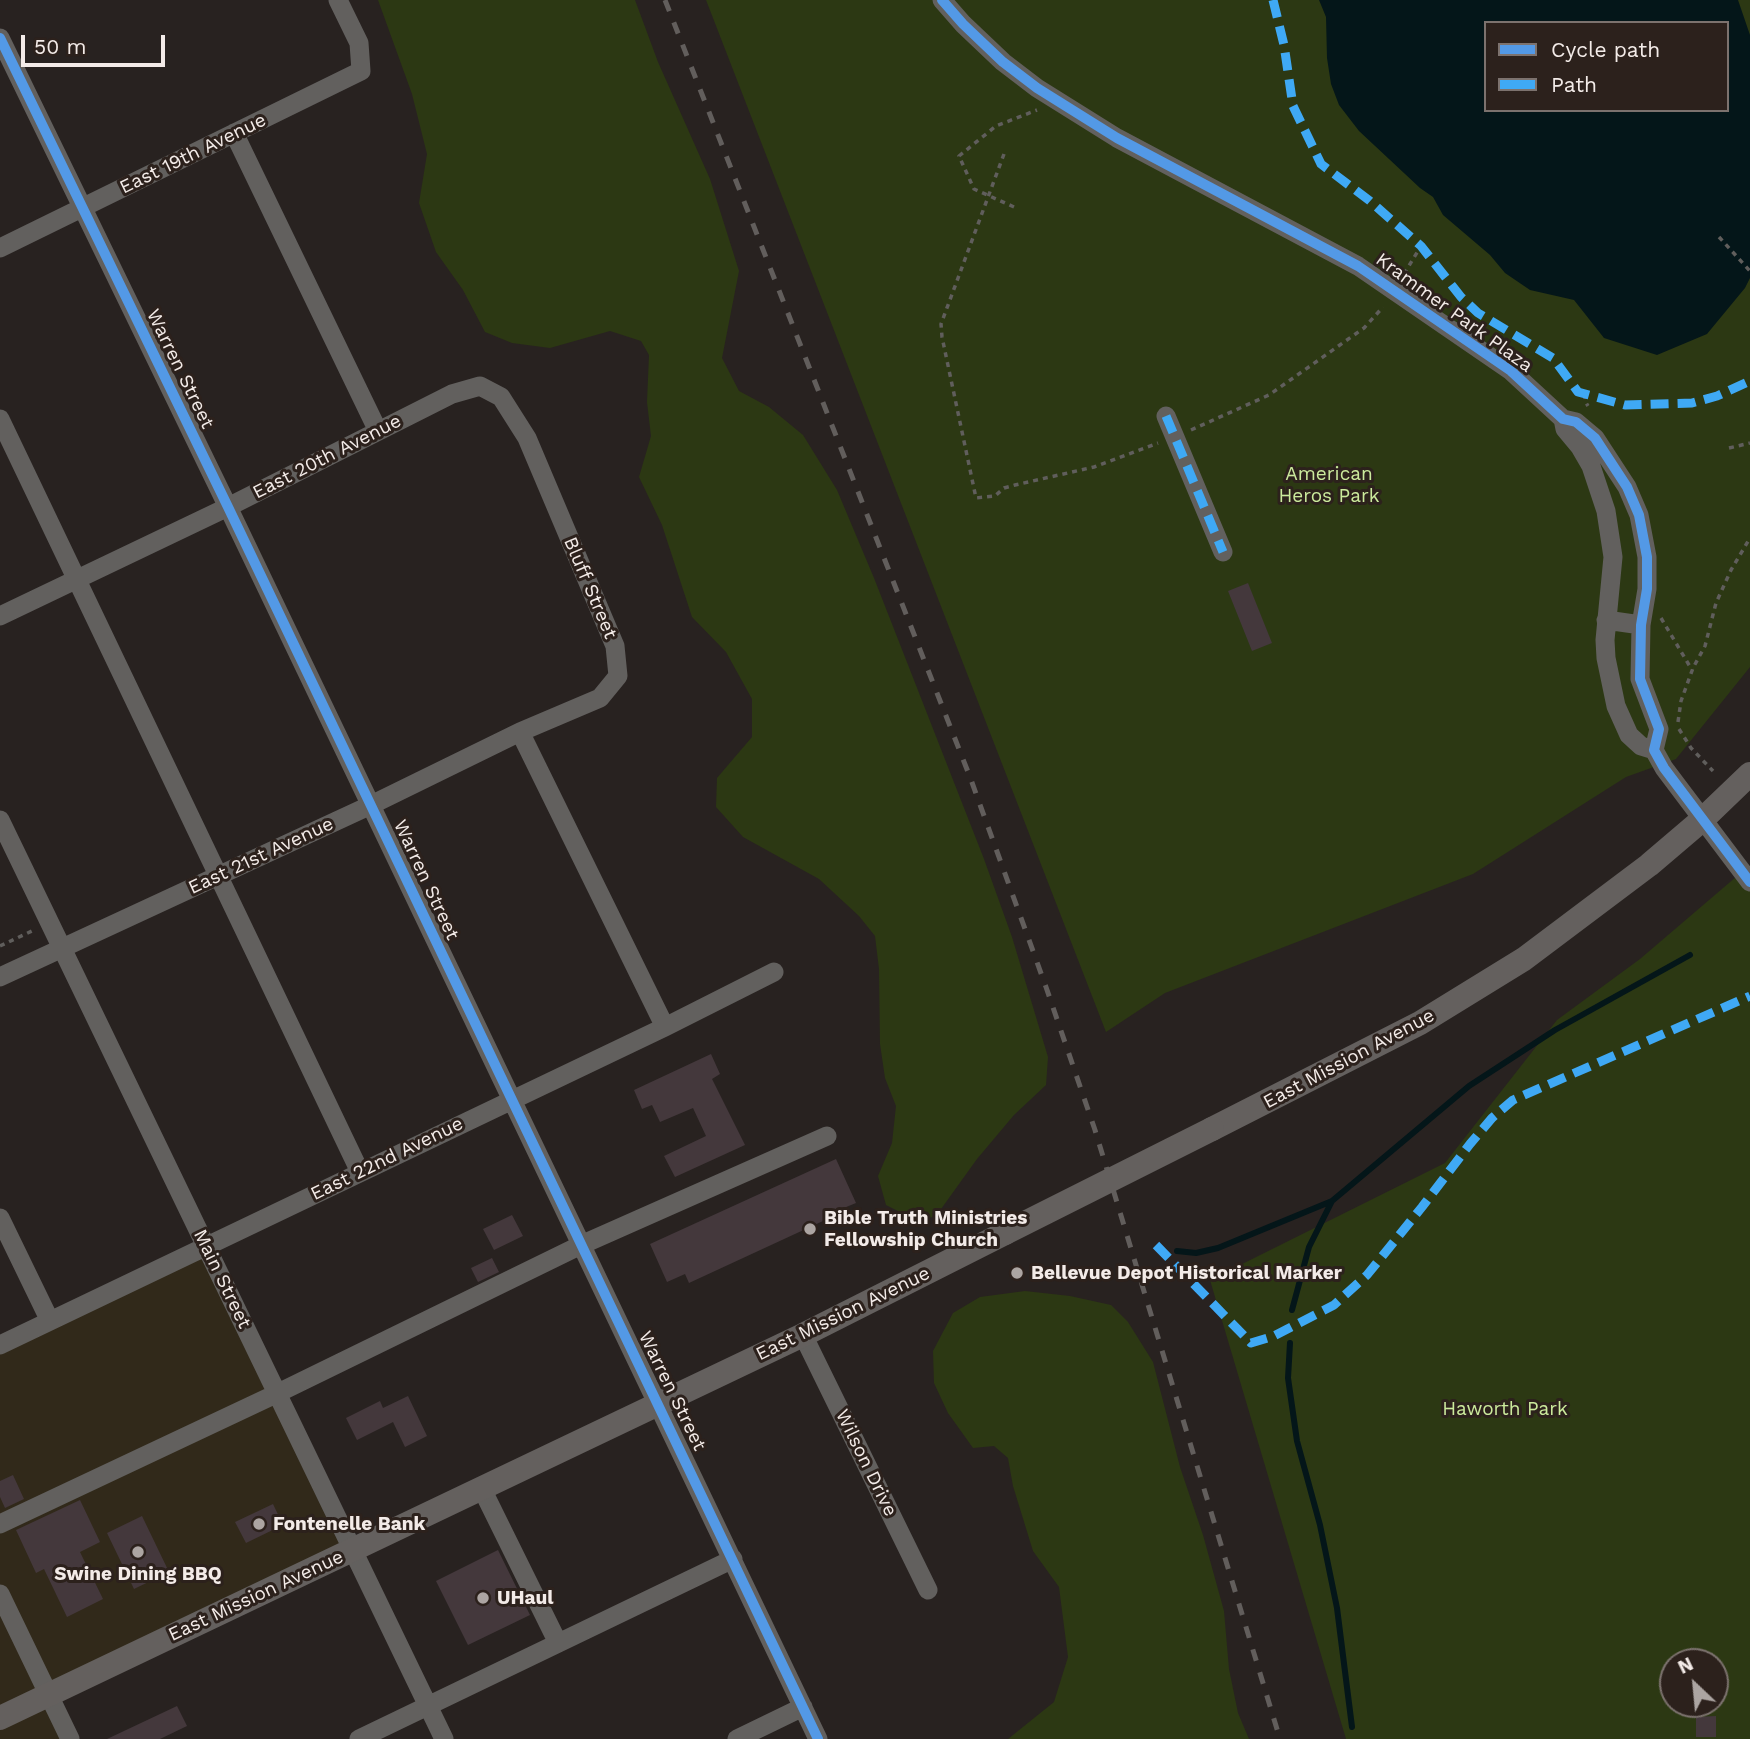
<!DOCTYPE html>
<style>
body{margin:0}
#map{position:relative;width:1750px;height:1739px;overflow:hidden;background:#282220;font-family:"Work Sans",sans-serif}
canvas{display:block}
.legend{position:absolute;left:1484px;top:21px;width:245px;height:91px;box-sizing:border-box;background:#2c211c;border:2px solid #7c726e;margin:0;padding:9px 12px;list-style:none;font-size:21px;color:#f3ebe8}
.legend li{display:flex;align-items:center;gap:14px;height:35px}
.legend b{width:35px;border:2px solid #7c726e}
.north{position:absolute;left:1659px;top:1648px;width:70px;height:70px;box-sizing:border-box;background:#2c211c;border:2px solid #7c726e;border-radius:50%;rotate:334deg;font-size:19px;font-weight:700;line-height:28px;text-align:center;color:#f3ebe8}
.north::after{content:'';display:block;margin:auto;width:24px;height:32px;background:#aca5a2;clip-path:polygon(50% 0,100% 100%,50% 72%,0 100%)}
.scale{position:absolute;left:21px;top:35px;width:144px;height:32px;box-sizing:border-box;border:4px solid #f3ebe8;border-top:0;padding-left:9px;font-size:21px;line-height:24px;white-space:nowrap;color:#f3ebe8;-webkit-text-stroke:5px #2c211c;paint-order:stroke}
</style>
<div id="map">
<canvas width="1750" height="1739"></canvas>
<ul class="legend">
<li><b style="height:9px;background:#5399e6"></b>Cycle path</li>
<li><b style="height:9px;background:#3fa9f5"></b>Path</li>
</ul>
<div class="north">N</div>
<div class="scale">50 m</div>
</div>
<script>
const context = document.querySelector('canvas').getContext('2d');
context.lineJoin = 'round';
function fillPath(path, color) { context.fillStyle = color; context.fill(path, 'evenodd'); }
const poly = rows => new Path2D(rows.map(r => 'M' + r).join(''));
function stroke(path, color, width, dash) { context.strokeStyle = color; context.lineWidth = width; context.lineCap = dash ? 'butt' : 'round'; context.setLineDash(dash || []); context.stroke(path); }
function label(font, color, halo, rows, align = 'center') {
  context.font = font + ' "Work Sans",sans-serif'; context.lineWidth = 6; context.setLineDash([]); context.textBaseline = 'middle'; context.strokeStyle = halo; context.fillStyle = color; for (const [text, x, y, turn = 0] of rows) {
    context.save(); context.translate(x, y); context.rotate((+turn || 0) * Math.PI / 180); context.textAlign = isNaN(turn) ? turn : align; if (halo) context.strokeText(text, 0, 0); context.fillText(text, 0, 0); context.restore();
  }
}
const commercial = poly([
 [206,1245,354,1549,50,1695,70,1739,0,1739,0,1346]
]);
const green = poly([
 [378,0,635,0,658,62,710,179,739,271,722,358,739,391,769,407,803,435,837,490,874,578,984,859,1012,937,1048,1057,1046,1085,1014,1115,977,1159,936,1216,918,1221,886,1205,878,1176,892,1143,896,1106,885,1078,880,1044,879,969,875,936,859,916,819,879,743,837,716,807,717,778,752,737,752,699,726,652,692,617,662,525,639,477,651,436,647,402,649,355,641,341,610,331,550,348,512,343,485,332,463,290,436,252,419,203,427,154,412,94],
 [706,0,1750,0,1750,667,1676,759,1626,777,1473,874,1165,993,1106,1032],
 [1486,23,1727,23,1727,110,1486,110],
 [1750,865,1750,1739,1346,1739,1210,1280,1445,1163,1557,1020,1640,959],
 [1673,1662,1715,1662,1715,1704,1673,1704],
 [1025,1291,1070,1296,1111,1305,1128,1322,1153,1362,1180,1467,1203,1535,1224,1611,1229,1669,1238,1713,1249,1739,1008,1739,1054,1702,1068,1657,1059,1587,1033,1551,1013,1486,1008,1458,994,1446,973,1448,948,1413,934,1383,933,1351,953,1313,980,1297]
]);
const water = poly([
 [1319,0,1738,0,1750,35,1750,278,1745,288,1707,334,1657,355,1604,338,1574,300,1530,290,1505,273,1490,255,1443,215,1433,197,1420,188,1359,131,1339,105,1331,84,1327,58,1326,17],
 [1486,23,1727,23,1727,110,1486,110]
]);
const stream = poly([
 [1177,1251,1196,1253,1218,1248,1332,1201,1469,1086,1555,1030,1690,955],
 [1292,1310,1309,1247,1332,1201],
 [1290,1343,1288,1378,1297,1441,1320,1525,1337,1608,1352,1727]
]);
const building = poly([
 [1248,583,1272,643,1252,651,1228,591],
 [711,1054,720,1074,712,1079,745,1145,675,1177,664,1156,706,1136,693,1108,660,1122,652,1105,642,1109,634,1090],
 [836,1159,856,1203,834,1212,836,1215,689,1283,685,1274,667,1282,650,1244],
 [512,1215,523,1236,494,1250,483,1229],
 [492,1258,499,1272,478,1282,471,1268],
 [408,1396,427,1436,405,1447,393,1422,357,1440,346,1418,380,1401,383,1408],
 [13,1475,24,1499,5,1508,0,1497,0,1481],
 [80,1500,100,1542,80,1552,103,1599,67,1617,44,1569,36,1573,16,1530],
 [273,1504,283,1525,246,1543,235,1522],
 [142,1516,169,1572,134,1589,107,1533],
 [498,1550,530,1615,468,1645,436,1581],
 [177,1706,187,1726,160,1739,107,1739],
 [1716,1716,1716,1737,1696,1737,1696,1717]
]);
const path = poly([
 [1004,154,941,324,942,337,976,498,995,496,1004,488,1015,485,1094,467,1158,443],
 [1014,207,974,189,959,156,996,126,1037,110],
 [1719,237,1750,271],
 [1404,274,1421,246],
 [1585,394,1585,401,1588,406],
 [1191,430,1269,395,1364,328,1383,307],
 [1729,448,1750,443],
 [1661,618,1692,670],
 [1678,722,1681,701,1693,668,1705,646,1716,603,1731,570,1750,538],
 [1679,729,1691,748,1713,771],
 [0,946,34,930]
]);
const minor = poly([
 [942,0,963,24,1003,62,1037,88,1117,138,1358,266,1511,371,1563,419,1576,422,1595,438,1627,487,1639,515,1647,557,1647,589,1641,625,1640,679,1659,729,1654,750,1664,768,1750,882],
 [0,38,228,507,818,1739],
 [234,133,378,431],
 [0,248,361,71,359,43,338,0],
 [1166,416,1223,552],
 [0,419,360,1172],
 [1563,419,1565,429,1580,447,1591,466,1606,511,1613,557,1605,640,1606,658,1616,706,1629,735,1641,746,1654,750],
 [0,616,228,507,452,394,480,386,501,397,527,438,615,646,618,676,600,698,520,732,371,805,0,977],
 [1606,620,1641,625],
 [520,732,665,1027],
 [0,820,444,1739],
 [0,1218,50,1321],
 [803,1335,928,1590],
 [0,1345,665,1027,774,972],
 [482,1489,558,1643],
 [0,1524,278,1393,581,1245,827,1136],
 [0,1594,70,1739],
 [359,1739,733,1559],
 [737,1739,803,1707]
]);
const major = poly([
 [1212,1129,1420,1023,1524,959,1649,865,1703,819,1750,774],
 [0,1718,803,1335,1005,1233]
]);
const rail = poly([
 [665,0,970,777,1046,987,1095,1130,1280,1739]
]);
const majorBridge = poly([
 [1005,1233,1212,1129]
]);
const quiet = poly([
 [1273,0,1284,45,1293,106,1321,164,1370,201,1421,246,1461,297,1478,313,1553,358,1578,392,1625,405,1692,403,1717,396,1750,381],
 [1166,416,1223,552],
 [1156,1245,1251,1343,1274,1336,1334,1305,1367,1275,1422,1207,1470,1144,1492,1118,1513,1100,1750,996]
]);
const cycleway = poly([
 [942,0,963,24,1003,62,1037,88,1117,138,1358,266,1511,371,1563,419,1576,422,1595,438,1627,487,1639,515,1647,557,1647,589,1641,625,1640,679,1659,729,1654,750,1664,768,1750,882],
 [0,38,228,507,818,1739]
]);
const markers = [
 [810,1229,7,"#aca5a2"],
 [1017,1273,7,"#aca5a2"],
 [259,1524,7,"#aca5a2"],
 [138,1552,7,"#aca5a2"],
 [483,1598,7,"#aca5a2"]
];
const streetNames = [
 ["East 19th Avenue",193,154,-26],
 ["Krammer Park Plaza",1454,313,36],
 ["Warren Street",180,369,64],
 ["East 20th Avenue",327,457,-27],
 ["Bluff Street",590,588,67],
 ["East 21st Avenue",261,856,-25],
 ["Warren Street",426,880,65],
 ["East Mission Avenue",1349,1059,-28],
 ["East 22nd Avenue",387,1159,-26],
 ["Main Street",222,1279,64],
 ["East Mission Avenue",843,1314,-26],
 ["Warren Street",672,1391,64],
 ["Wilson Drive",866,1463,64],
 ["East Mission Avenue",256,1596,-25]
];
const parkNames = [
 ["American",1329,474],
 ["Heros Park",1329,496],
 ["Haworth Park",1505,1409]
];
const poiNames = [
 ["Bible Truth Ministries",824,1218],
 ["Fellowship Church",824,1240],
 ["Bellevue Depot Historical Marker",1031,1273],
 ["Fontenelle Bank",273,1524],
 ["Swine Dining BBQ",138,1574,"center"],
 ["UHaul",497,1598]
];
fillPath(commercial, '#31291a');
fillPath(green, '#2c3813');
fillPath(water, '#041619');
stroke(stream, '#041619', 6);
fillPath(building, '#44383c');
stroke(path, '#605e5c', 3.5, [5, 5]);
stroke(minor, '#62605e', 19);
stroke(major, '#64605e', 24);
stroke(rail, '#625e5c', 5, [12, 12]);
stroke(majorBridge, '#64605e', 24);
stroke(quiet, '#3fa9f5', 9, [18, 9]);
stroke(cycleway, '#5399e6', 10);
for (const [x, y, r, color] of markers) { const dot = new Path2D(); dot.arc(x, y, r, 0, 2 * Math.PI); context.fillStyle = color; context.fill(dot); stroke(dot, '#2c211c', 2.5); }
label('19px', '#f3ebe8', '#2c211c', streetNames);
label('19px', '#cbea9c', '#2c211c', parkNames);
label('bold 19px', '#f3ebe8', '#2c211c', poiNames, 'left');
</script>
